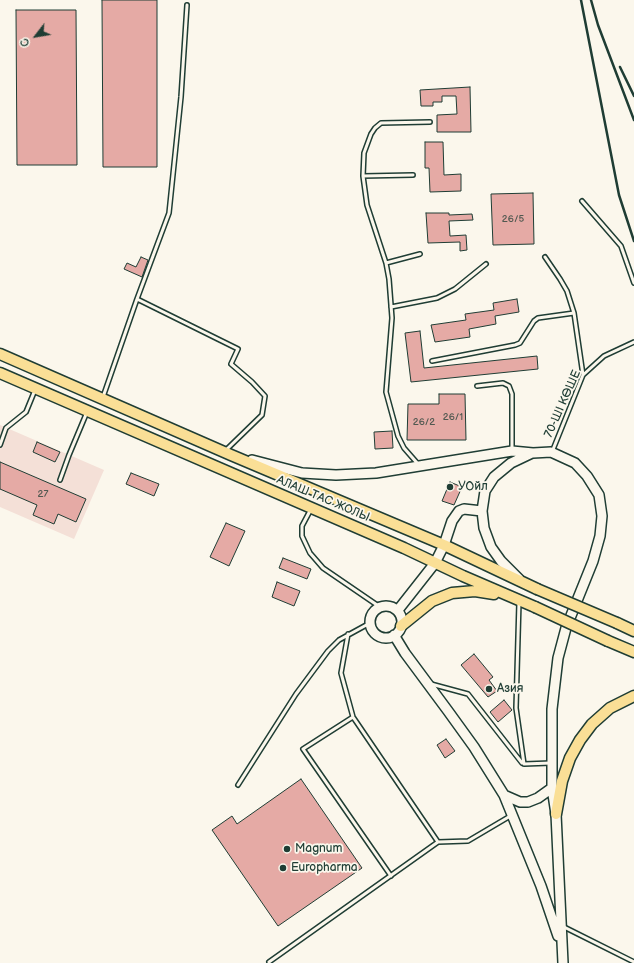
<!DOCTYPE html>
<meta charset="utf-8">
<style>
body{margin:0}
#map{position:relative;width:634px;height:963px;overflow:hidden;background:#fbf7ec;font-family:"Balsamiq Sans",sans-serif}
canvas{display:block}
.north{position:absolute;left:16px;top:16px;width:40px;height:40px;-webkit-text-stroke:3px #fbf7ec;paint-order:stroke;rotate:239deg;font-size:11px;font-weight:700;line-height:16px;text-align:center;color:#1f3d34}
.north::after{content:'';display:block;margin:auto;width:14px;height:18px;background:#1f3d34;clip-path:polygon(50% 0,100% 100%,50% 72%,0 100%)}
</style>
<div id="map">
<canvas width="634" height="963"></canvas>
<div class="north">С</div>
</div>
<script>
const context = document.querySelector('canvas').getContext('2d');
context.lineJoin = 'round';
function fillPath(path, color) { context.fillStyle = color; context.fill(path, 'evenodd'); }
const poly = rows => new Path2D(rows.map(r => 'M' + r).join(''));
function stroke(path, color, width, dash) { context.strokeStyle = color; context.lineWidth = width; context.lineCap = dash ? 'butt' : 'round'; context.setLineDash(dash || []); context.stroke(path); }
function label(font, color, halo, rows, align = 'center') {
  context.font = font + ' "Balsamiq Sans",sans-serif'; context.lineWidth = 3.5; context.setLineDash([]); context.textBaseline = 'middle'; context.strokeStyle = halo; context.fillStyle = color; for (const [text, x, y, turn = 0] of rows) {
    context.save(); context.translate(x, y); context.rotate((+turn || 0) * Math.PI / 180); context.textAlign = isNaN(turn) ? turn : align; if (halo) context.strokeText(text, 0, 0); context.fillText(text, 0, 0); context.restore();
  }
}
const built = poly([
 [0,425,104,470,74,539,0,507]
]);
const building = poly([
 [102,0,157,0,157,167,103,167,102,0],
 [16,10,76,10,77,165,17,165,16,10],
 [470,87,471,132,437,132,437,115,457,114,456,96,442,96,442,102,433,102,433,106,421,106,420,90,470,87],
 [425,142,443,142,444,175,461,174,461,191,430,192,429,168,425,168,425,142],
 [533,193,534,244,493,245,491,194,533,193],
 [426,213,449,213,449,215,472,214,473,220,449,221,450,236,466,235,467,250,460,251,460,242,428,243,426,213],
 [141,257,148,260,142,277,124,269,127,263,136,267,141,257],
 [517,299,519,312,495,316,496,324,469,329,470,337,435,342,431,325,466,320,465,314,494,310,493,303,517,299],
 [420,331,424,368,537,356,538,369,411,382,405,333,420,331],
 [439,394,465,394,466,440,407,440,408,404,439,404,439,394],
 [392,431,393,448,375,449,374,432,392,431],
 [37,442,60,452,55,462,33,452,37,442],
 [0,462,86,499,76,522,58,514,54,524,33,515,37,505,0,489,0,462],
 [131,473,159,484,154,496,126,484,131,473],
 [450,482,462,487,454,505,442,501,450,482],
 [226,523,245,531,229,566,210,557,226,523],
 [283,558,311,569,307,579,279,568,283,558],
 [277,582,300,591,294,606,272,597,277,582],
 [474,654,493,677,489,680,497,691,488,697,461,665,474,654],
 [504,700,512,710,498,722,490,712,504,700],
 [446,739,455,751,445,758,437,745,446,739],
 [301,779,362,868,278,926,212,830,232,816,237,824,301,779]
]);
const service = poly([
 [363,176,413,175],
 [582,201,621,246,634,283],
 [545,257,560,279,567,291,574,313,583,375],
 [386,263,420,254],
 [137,299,169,213,181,97,187,5],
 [391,307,437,298,455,289,486,264],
 [432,361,515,345,520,343,534,321,538,318,574,313],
 [477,386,503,383,509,386,512,394,512,449],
 [103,397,137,299,238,349,231,364,252,382,265,396,262,415,225,451],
 [0,445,6,428,26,412,35,390],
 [552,452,583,375,604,356,634,342],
 [418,464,404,448,398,436,386,392,392,318,389,279,386,263,367,205,363,176,364,153,371,134,375,128,381,123,430,122],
 [60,480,69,455,87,412],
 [311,509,302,526,302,536,310,553,323,568,380,607],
 [519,602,516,708,524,764,551,763],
 [431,684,468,694,522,763],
 [353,717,303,749,391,876],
 [238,785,296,694,328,651,339,640,370,623],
 [438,842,468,841,512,815],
 [562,926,634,962],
 [269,962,438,842,353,717,341,673,348,634]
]);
const secondary = poly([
 [252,460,302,473,336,475,376,473,512,451,533,453,551,452,575,463,587,476,599,495,602,516,600,536,593,561,566,628,558,658,552,709,552,788,556,814,563,963],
 [519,579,501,561,491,547,484,528,482,511,485,491,494,477,511,463,532,453],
 '370 622a16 16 0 1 1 32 0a16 16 0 1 1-32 0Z',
 [398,610,435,563,444,545,452,521,459,511,464,509,482,511],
 [394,635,405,653,448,711,474,747,504,795,541,886,558,936],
 [504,795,520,802,528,802,538,798,552,788]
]);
const primary = poly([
 [0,354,231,455,444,545,537,589],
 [0,373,404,548,463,576,535,607],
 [617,623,634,631],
 [401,626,432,601,452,593,475,591,494,594],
 [608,641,634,652],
 [556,814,562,781,570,758,580,740,592,724,610,708,634,696]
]);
const rail = poly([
 [581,0,619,195,634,241],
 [591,0,598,25,634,120],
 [620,67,634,96]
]);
const primaryBridge = poly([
 [537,589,617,623],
 [535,607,608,641]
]);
const markers = [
 [450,487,4,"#1f3d34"],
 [489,689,4,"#1f3d34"],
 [287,849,4,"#1f3d34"],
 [283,868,4,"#1f3d34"]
];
const numberNames = [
 ["26/5",513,219],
 ["26/1",453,417],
 ["26/2",424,422],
 ["27",43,494]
];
const streetNames = [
 ["70-ШІ КӨШЕ",563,404,-66],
 ["АЛАШ ТАС ЖОЛЫ",323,499,23]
];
const poiNames = [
 ["УОйл",458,487],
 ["Азия",497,689],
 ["Magnum",295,849],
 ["Europharma",291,868]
];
fillPath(built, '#f4e0d7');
fillPath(building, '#e5aaa5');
stroke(building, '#1f3d34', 1);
stroke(service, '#1f3d34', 6);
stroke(secondary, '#1f3d34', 12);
stroke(primary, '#1f3d34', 13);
stroke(service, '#fbf7ec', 3);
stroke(secondary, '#fbf7ec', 9);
stroke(primary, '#fadf96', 10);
stroke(rail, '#1f3d34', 2.5);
stroke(primaryBridge, '#1f3d34', 13, []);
stroke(primaryBridge, '#fadf96', 10);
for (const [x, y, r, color] of markers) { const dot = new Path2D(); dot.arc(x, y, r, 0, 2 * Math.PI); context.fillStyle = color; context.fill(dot); stroke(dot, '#fbf7ec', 1.5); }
label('10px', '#505850', null, numberNames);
label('12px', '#1f3d34', '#fbf7ec', streetNames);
label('12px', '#1f3d34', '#fbf7ec', poiNames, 'left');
</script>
